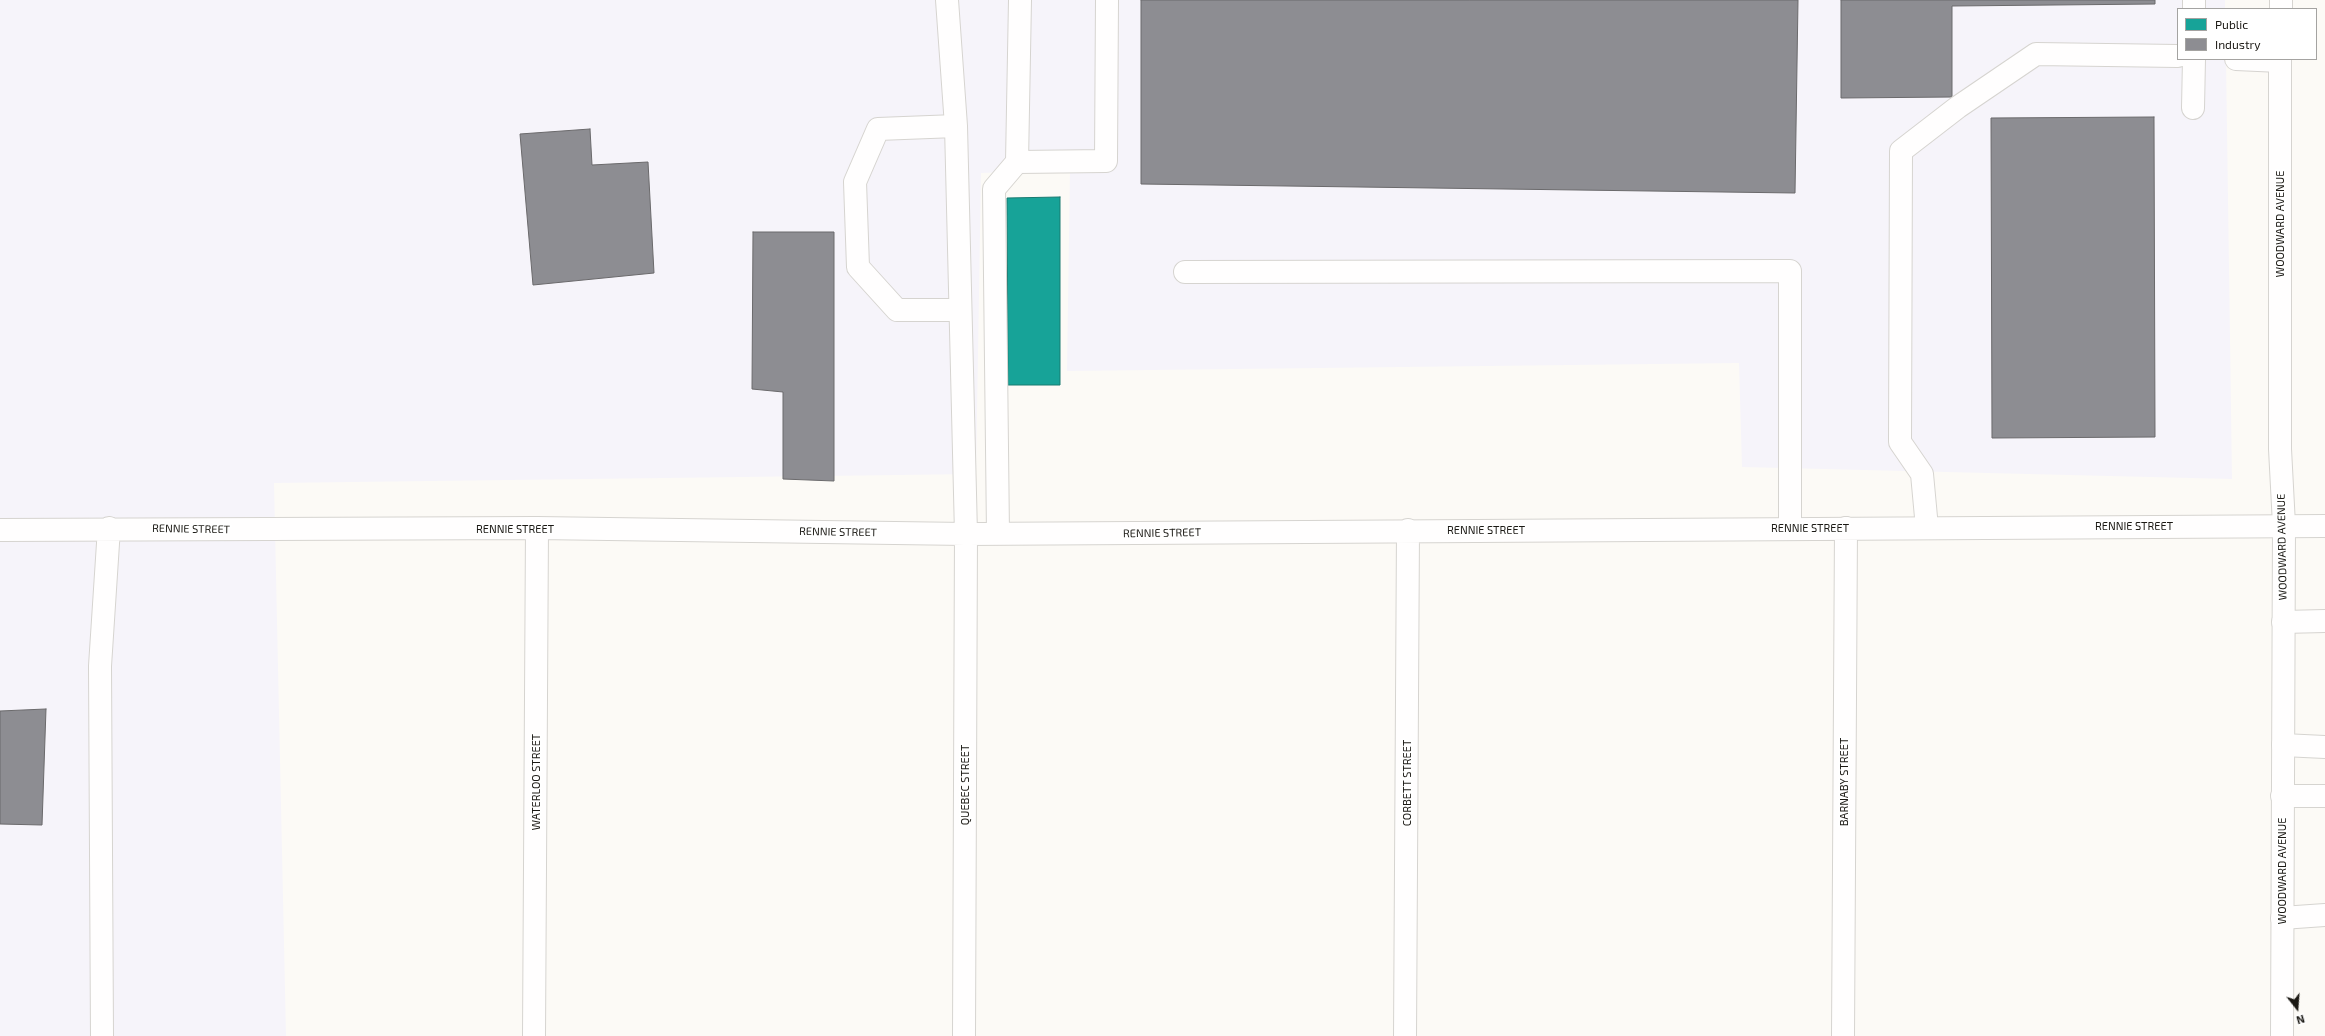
<!DOCTYPE html>
<style>
body{margin:0}
#map{position:relative;width:2325px;height:1036px;overflow:hidden;background:#fcfaf6;font-family:"Exo 2",sans-serif}
canvas{display:block}
.legend{position:absolute;left:2177px;top:8px;width:140px;height:52px;box-sizing:border-box;background:#fff;border:1px solid #a4a3a1;margin:0;padding:5px 7px;list-style:none;font-size:12px;color:#1b1914}
.legend li{display:flex;align-items:center;gap:8px;height:20px}
.legend b{width:20px;border:1px solid #a4a3a1}
.north{position:absolute;left:2277px;top:988px;width:40px;height:40px;-webkit-text-stroke:3px #fff;paint-order:stroke;rotate:163deg;font-size:11px;font-weight:700;line-height:16px;text-align:center;color:#1b1914}
.north::after{content:'';display:block;margin:auto;width:14px;height:18px;background:#1b1914;clip-path:polygon(50% 0,100% 100%,50% 72%,0 100%)}
</style>
<div id="map">
<canvas width="2325" height="1036"></canvas>
<ul class="legend">
<li><b style="height:11px;background:#17a398"></b>Public</li>
<li><b style="height:11px;background:#8d8d92"></b>Industry</li>
</ul>
<div class="north">N</div>
</div>
<script>
const context = document.querySelector('canvas').getContext('2d');
context.lineJoin = 'round';
function fillPath(path, color) { context.fillStyle = color; context.fill(path, 'evenodd'); }
const poly = rows => new Path2D(rows.map(r => 'M' + r).join(''));
function stroke(path, color, width, dash) { context.strokeStyle = color; context.lineWidth = width; context.lineCap = dash ? 'butt' : 'round'; context.setLineDash(dash || []); context.stroke(path); }
function label(font, color, halo, rows, align = 'center') {
  context.font = font + ' "Exo 2",sans-serif'; context.lineWidth = 4; context.setLineDash([]); context.textBaseline = 'middle'; context.strokeStyle = halo; context.fillStyle = color; for (const [text, x, y, turn = 0] of rows) {
    context.save(); context.translate(x, y); context.rotate((+turn || 0) * Math.PI / 180); context.textAlign = isNaN(turn) ? turn : align; if (halo) context.strokeText(text, 0, 0); context.fillText(text, 0, 0); context.restore();
  }
}
const industrial = poly([
 [0,0,2225,0,2225,9,2178,9,2178,59,2226,59,2232,479,1742,467,1739,363,1067,371,1070,170,981,173,976,474,274,483,286,1036,0,1036]
]);
const public = poly([
 [1060,197,1060,385,1008,385,1007,198,1060,197]
]);
const industry = poly([
 [1141,0,1798,0,1795,193,1141,184,1141,0],
 [1841,0,2155,0,2155,4,1952,6,1952,97,1841,98,1841,0],
 [2154,117,2155,437,1992,438,1991,118,2154,117],
 [590,129,592,165,648,162,654,273,533,285,520,134,590,129],
 [753,232,834,232,834,481,783,479,783,392,752,389,753,232],
 [46,709,42,825,0,824,0,711,46,709]
]);
const minor = poly([
 [947,0,956,126],
 [2194,9,2194,0],
 [2236,59,2280,61],
 [2193,108,2194,59],
 [1017,162,1106,161,1107,0],
 [1185,272,1790,271,1790,528],
 [960,310,897,310,858,267,855,182,878,129,956,126,966,534,964,1036],
 [1927,528,1922,474,1900,442,1901,151,1958,107,2036,54,2178,56],
 [0,530,537,528,966,534,2325,526],
 [998,534,994,189,1017,162,1020,0],
 [2283,622,2325,621],
 [2283,745,2325,747],
 [2282,796,2325,796],
 [2282,918,2325,915],
 [102,1036,100,666,109,528],
 [534,1036,537,528],
 [1405,1036,1408,530],
 [1843,1036,1846,528]
]);
const major = poly([
 [2281,9,2281,0],
 [2280,59,2280,449,2284,525,2282,1036]
]);
const streetNames = [
 ["WOODWARD AVENUE",2280,224,-90],
 ["RENNIE STREET",2134,526],
 ["RENNIE STREET",1810,528],
 ["RENNIE STREET",191,529,1],
 ["RENNIE STREET",515,529],
 ["RENNIE STREET",1486,530],
 ["RENNIE STREET",838,532,1],
 ["RENNIE STREET",1162,533,-1],
 ["WOODWARD AVENUE",2282,547,-91],
 ["WATERLOO STREET",536,782,-90],
 ["BARNABY STREET",1844,782,-90],
 ["CORBETT STREET",1407,783,-90],
 ["QUEBEC STREET",965,785,-90],
 ["WOODWARD AVENUE",2282,871,-90]
];
fillPath(industrial, '#f6f4fa');
fillPath(public, '#17a398');
stroke(public, '#187a70', 1);
fillPath(industry, '#8d8d92');
stroke(industry, '#6b6a6c', 1);
stroke(minor, '#d6d4d0', 24);
stroke(major, '#d6d4d0', 24);
stroke(minor, '#fffefe', 22);
stroke(major, '#fffefe', 22);
label('11px', '#1b1914', '#fff', streetNames);
</script>
